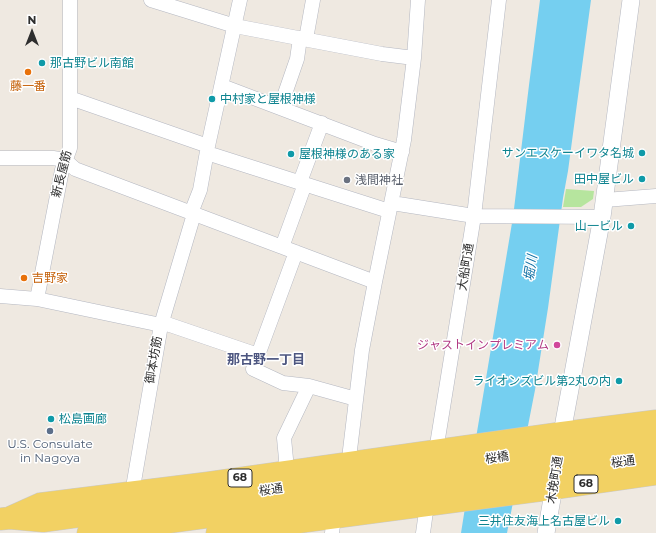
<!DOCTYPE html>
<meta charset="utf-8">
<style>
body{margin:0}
#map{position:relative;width:656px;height:533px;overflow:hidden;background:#efe9e1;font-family:Montserrat,sans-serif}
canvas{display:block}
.north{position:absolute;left:12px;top:12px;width:40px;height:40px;-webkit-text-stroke:3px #fff;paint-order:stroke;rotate:0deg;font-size:11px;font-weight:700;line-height:16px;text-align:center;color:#2e2e2e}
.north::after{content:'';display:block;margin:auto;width:14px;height:18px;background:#2e2e2e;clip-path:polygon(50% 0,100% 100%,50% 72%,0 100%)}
</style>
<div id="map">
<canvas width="656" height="533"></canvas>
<div class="north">N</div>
</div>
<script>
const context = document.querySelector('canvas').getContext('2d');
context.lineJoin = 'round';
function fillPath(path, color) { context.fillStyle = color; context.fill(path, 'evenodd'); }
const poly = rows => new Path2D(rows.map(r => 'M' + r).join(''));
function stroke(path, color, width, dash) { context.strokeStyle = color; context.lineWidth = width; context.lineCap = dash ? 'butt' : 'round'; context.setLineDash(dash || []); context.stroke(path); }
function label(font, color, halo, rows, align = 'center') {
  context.font = font + ' Montserrat,"Noto Sans JP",sans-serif'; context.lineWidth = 3; context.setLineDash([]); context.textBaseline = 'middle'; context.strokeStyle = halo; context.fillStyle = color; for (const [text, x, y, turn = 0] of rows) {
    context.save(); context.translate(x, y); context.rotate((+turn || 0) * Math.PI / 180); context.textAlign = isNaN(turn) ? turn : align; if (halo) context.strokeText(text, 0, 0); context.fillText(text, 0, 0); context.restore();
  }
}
const green = poly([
 [566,189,594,191,593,199,581,207,563,207]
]);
const water = poly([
 [540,0,591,0,576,111,568,171,563,198,548,308,535,390,507,533,461,533,477,432,513,217,529,85]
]);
const minor = poly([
 [151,0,235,26,382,54,414,58],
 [306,39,313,0],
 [222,86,375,144,402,152],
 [70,98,208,146],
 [280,108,297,59,300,38],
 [207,153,389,211],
 [0,158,53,158,65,160,75,169,375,282],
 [300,182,322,123],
 [605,200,656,196],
 [392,203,474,216,602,217],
 [191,213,200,190,208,146,240,0],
 [282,247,305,184],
 [0,296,37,299,161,325,167,324,258,355,253,369,283,383,309,386,356,399],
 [37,299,62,170,70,148,70,0],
 [258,355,296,252],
 [435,457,474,216,499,0],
 [349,471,350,450,362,350,375,282,404,140,414,58,418,0],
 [284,480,286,459,284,438,309,386],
 [131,499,161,325,194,214],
 [332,533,335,510],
 [423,533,428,497]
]);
const tertiary = poly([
 [561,444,564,422,602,217,631,0],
 [546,533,556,476]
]);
const primary = poly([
 [11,517,40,504,208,483,562,433,656,421],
 [0,519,10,518,43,521,433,468,523,454,656,438],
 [88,533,430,487,656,457],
 [217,533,465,500,542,490,656,474]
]);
const markers = [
 [42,63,4,"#0f9aa8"],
 [28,72,4,"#e8710a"],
 [212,99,4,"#0f9aa8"],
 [642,153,4,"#0f9aa8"],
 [291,154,4,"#0f9aa8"],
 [642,179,4,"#0f9aa8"],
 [347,180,4,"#6b7280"],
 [631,226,4,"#0f9aa8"],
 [24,278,4,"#e8710a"],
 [557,345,4,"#d1479c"],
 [619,381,4,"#0f9aa8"],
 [51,419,4,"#0f9aa8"],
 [50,431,4,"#5c6f8a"],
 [618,521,4,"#0f9aa8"]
];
const shields = [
 [240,478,24],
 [586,484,24]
];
const shieldNames = [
 ["68",240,478],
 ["68",586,484]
];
const cultureNames = [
 ["那古野ビル南館",50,63,"left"],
 ["中村家と屋根神様",220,99,"left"],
 ["サンエスケーイワタ名城",634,153],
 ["屋根神様のある家",299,154,"left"],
 ["田中屋ビル",634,179],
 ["山一ビル",623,226],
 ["ライオンズビル第2丸の内",611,381],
 ["松島画廊",59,419,"left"],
 ["三井住友海上名古屋ビル",610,521]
];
const foodNames = [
 ["藤一番",28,86],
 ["吉野家",32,278,"left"]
];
const streetNames = [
 ["新長屋筋",62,174,-76],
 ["大船町通",466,267,-81],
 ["御本坊筋",154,360,-80],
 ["桜橋",497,458,-9],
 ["桜通",623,462,-7],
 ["木挽町通",555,480,-81],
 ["桜通",271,490,-8]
];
const worshipNames = [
 ["浅間神社",355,180]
];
const hotelNames = [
 ["ジャストインプレミアム",549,345]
];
const serviceNames = [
 ["U.S. Consulate",50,444],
 ["in Nagoya",50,458]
];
const waterNames = [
 ["堀川",531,268,-81]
];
const neighbourhoodNames = [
 ["那古野一丁目",266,360]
];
fillPath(green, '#b6e59e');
fillPath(water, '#75cff0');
stroke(minor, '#b4b7c1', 15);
stroke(tertiary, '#b4b7c1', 18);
stroke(primary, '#c9c9c9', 23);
stroke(minor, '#fff', 14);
stroke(tertiary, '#fff', 17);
stroke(primary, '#f2d163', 22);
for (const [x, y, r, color] of markers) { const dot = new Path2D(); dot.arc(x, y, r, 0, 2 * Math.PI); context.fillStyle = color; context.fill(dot); stroke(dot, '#fff', 1.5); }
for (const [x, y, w] of shields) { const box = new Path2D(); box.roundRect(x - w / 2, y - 9, w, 18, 3); context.fillStyle = '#fff'; context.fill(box); stroke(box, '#2e2e2e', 1); }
label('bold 11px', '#2e2e2e', null, shieldNames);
label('12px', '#0d838f', '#fff', cultureNames, 'right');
label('12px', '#c56008', '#fff', foodNames);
label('12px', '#2e2e2e', '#fff', streetNames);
label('12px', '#5b616d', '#fff', worshipNames, 'left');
label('12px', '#b23c85', '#fff', hotelNames, 'right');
label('12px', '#4e5e75', '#fff', serviceNames);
label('italic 13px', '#0d6fa3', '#fff', waterNames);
label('bold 13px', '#4d5680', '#fff', neighbourhoodNames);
</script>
